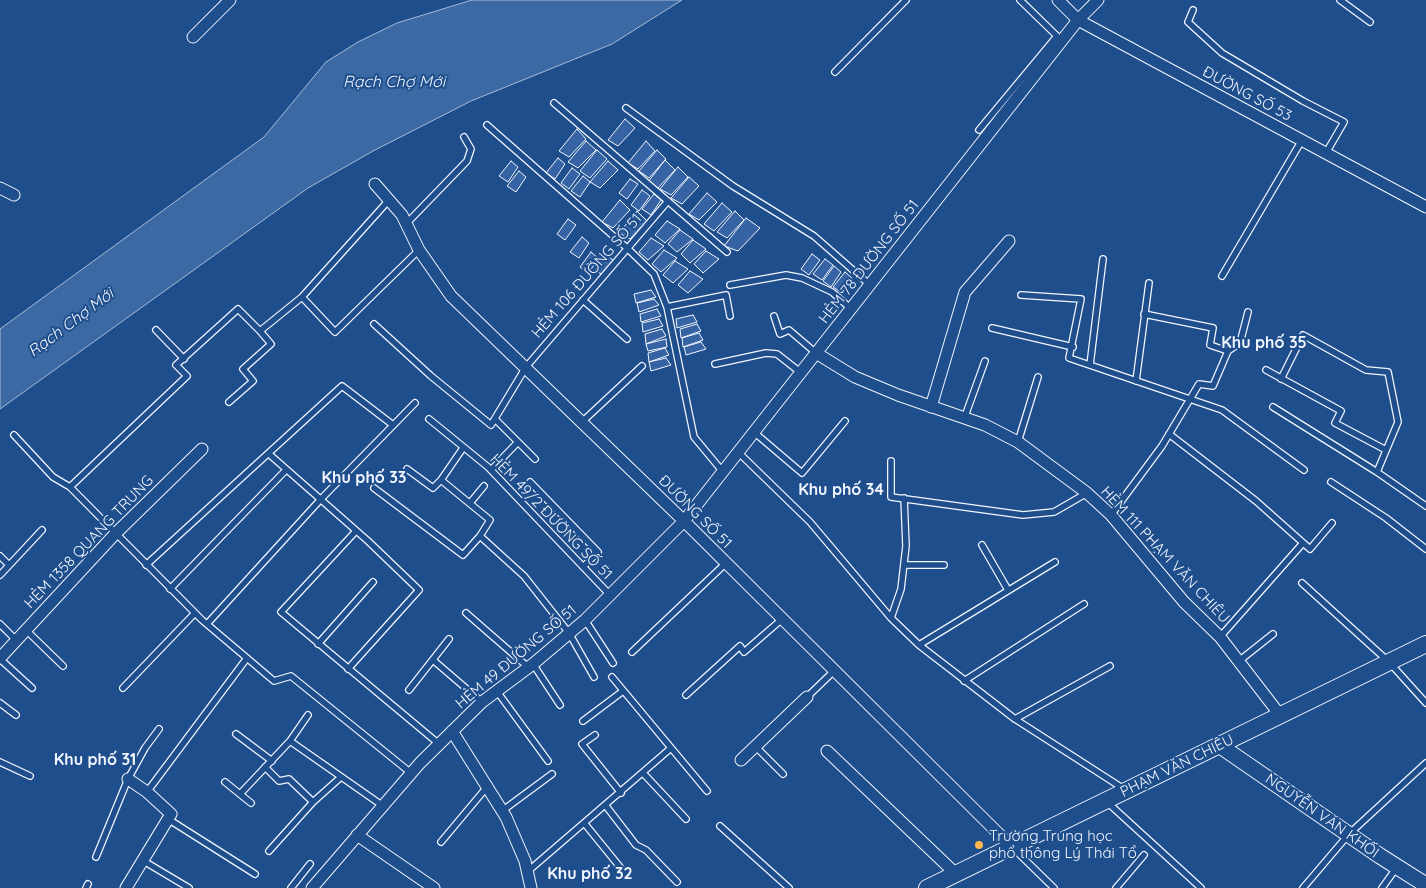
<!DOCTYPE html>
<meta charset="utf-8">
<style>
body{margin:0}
canvas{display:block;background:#1f4e8c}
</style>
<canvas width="1426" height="888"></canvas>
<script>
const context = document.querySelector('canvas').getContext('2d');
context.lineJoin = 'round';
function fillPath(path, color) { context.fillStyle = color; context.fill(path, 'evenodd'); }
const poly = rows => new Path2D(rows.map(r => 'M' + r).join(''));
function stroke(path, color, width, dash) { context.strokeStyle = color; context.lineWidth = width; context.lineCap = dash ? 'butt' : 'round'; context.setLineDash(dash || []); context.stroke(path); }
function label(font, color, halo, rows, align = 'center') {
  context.font = font + ' Quicksand,sans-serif'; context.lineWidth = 4; context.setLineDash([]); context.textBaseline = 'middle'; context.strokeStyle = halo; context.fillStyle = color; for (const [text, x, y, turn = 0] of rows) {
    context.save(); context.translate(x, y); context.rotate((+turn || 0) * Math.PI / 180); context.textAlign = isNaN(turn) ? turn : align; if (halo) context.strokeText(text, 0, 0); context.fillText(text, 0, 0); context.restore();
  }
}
const water = poly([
 [472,0,682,0,612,44,471,101,373,151,308,188,0,409,0,329,264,137,326,62,358,42,397,23,472,0]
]);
const building = poly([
 [625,119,635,128,618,146,608,140,625,119],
 [577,129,586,139,569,157,559,151,577,129],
 [586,141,596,150,578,168,568,162,586,141],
 [646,141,655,151,638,169,628,163,646,141],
 [597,150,607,159,590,178,580,171,597,150],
 [657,150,666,159,649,178,639,171,657,150],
 [558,158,565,164,555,179,546,173,558,158],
 [665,160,675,170,658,188,648,182,665,160],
 [511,161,518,167,508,182,499,176,511,161],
 [608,161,618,170,600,188,590,182,608,161],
 [678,167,688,177,671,195,660,189,678,167],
 [572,168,580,174,569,189,561,183,572,168],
 [519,171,526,177,516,192,507,186,519,171],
 [583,176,590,182,580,197,571,191,583,176],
 [689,177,699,186,682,204,671,198,689,177],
 [630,179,638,184,627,199,619,193,630,179],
 [642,190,650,196,639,211,631,205,642,190],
 [707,193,717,202,699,220,689,214,707,193],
 [654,194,661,200,651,215,642,209,654,194],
 [620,200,630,210,613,228,602,222,620,200],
 [722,203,732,212,714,231,704,224,722,203],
 [637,211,647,221,630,239,619,233,637,211],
 [735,211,744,220,727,238,717,232,735,211],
 [746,218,760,228,738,251,724,246,746,218],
 [568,219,576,225,565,240,557,234,568,219],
 [667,221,680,229,665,243,655,235,667,221],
 [680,230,693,239,677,252,668,244,680,230],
 [582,237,589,243,579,258,570,252,582,237],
 [651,238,664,246,648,260,639,252,651,238],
 [693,240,706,249,690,263,681,254,693,240],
 [664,250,677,258,661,272,652,264,664,250],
 [706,251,719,259,703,273,694,264,706,251],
 [591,252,599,259,588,273,580,267,591,252],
 [812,254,820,260,809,275,801,269,812,254],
 [607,255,614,261,604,276,595,270,607,255],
 [825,259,833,265,822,280,813,274,825,259],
 [675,261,688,269,673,283,663,275,675,261],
 [834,266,841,272,831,287,823,281,834,266],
 [690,271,703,279,688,293,678,285,690,271],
 [845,272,852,278,842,293,833,287,845,272],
 [651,290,656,297,636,303,634,294,651,290],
 [654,299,659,305,639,312,637,303,654,299],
 [657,309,661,316,641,322,640,314,657,309],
 [693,315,697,322,677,328,676,319,693,315],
 [659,319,663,326,643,332,642,323,659,319],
 [697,324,701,331,681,338,680,329,697,324],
 [662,329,666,336,646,344,645,334,662,329],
 [699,333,703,340,683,347,682,338,699,333],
 [666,339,667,347,648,351,646,344,666,339],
 [701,342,706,349,686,355,684,347,701,342],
 [665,348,669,355,649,362,648,353,665,348],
 [666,358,671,365,651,371,649,362,666,358]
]);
const service = poly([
 [1340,0,1370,22],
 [1193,10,1188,22,1222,53,1303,101,1344,122,1326,153],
 [835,72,906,0],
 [554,103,727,252],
 [626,108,733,186,814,236,870,285],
 [487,125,627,248,654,274,667,307,694,437,723,472],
 [979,130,1057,36,1020,0],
 [406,224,467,161,471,149,464,137],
 [1222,276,1302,140],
 [730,285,786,275,802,278,832,292,850,308],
 [1021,295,1081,299,1069,358,1222,410,1304,470],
 [302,297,335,332,419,250],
 [583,300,627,339],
 [667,307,726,295,730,316],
 [1144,314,1213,328,1210,345,1228,351],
 [774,316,780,334,789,330,816,353],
 [374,324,431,376,491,425,526,367,668,201],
 [992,328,1073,347],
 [156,330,184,359],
 [715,364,766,353,777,354,800,372],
 [1090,365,1103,259],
 [1266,370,1341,411,1335,423,1386,450],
 [1281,379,1303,335,1366,370,1388,372,1398,422,1377,472,1426,506],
 [1136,381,1149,283],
 [229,402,253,381,243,369,271,344,260,331],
 [1273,407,1377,472],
 [429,419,488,467,610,595],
 [964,419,985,361],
 [496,420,535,459],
 [582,422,642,366],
 [755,433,802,473,845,421],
 [1169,434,1256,501,1310,549,1332,523],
 [14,435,53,477,70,487,202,620,274,681,291,676,411,773],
 [1018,442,1038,377],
 [738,452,810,522,891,618],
 [269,454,368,541,419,590,348,669],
 [891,461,891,497,1023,515,1054,512,1087,493],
 [407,469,433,488,441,480,490,520,480,536,524,576,569,633,594,677],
 [491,470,518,442],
 [441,480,463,448],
 [530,482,598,552,583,567],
 [1331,482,1386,518,1426,549],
 [70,487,187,376,176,365,238,309,260,331,302,297,389,200],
 [374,488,463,555,480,536],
 [904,498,906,546,901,589,891,618,919,645,1015,719,1124,789],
 [470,503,484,486],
 [1111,515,1162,446,1199,384,1213,386,1228,351,1240,343,1248,312],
 [356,531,281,612,439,744],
 [982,545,1008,590],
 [0,556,9,565],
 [146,565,342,386,393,425],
 [904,565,944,565],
 [0,575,42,530],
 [1302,583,1389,662,1426,703],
 [170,589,285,471],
 [466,613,528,667],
 [585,620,613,663],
 [0,624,16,640],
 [207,624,321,499,415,403],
 [26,630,63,666],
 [1220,637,1303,543],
 [318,644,373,582],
 [919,645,1055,562],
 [632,652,725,564],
 [0,659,32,688],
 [433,660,482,702],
 [1239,661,1273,634],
 [533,664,560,705],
 [612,677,707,791],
 [964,681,1084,604],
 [123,688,195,613],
 [409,690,449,639],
 [496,690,548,761],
 [686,695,740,646,744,652,781,620],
 [807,697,834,671],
 [0,703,16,715],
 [1015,719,1110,666],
 [583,721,623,691],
 [236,734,272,761],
 [595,735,582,744,621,793],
 [290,741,308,715],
 [755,746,783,774],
 [0,762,30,776],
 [265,767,279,781,289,779,313,802],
 [643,773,686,819],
 [225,782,251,803],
 [147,792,247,658],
 [240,794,290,741,383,806],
 [1107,802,1201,888],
 [606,806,636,845,646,850,677,882],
 [502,811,552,774],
 [168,819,255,874],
 [585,824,624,872],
 [720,826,789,888],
 [441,842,487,787],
 [1013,848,1054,888],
 [269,851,313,802,341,777],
 [96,857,128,779,145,748,159,729],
 [142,860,189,888],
 [527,872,671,748],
 [86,888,88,884],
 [291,888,310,864],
 [1116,888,1144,855],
 [1303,888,1349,834,1426,763],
 [1382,888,1397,867]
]);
const minor = poly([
 [1058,0,1078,20,1426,207],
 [193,37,230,0],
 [375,184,402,215,419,250,451,296,684,521,1012,847],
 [0,188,14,195],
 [816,353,855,377,898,395,985,425,1018,442,1087,493,1111,515,1184,602,1220,637,1280,715],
 [931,407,965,292,1009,241],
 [0,658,115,534,202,449],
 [452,731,506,817,525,861,531,888],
 [827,751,956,874],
 [741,760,807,697],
 [357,835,434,888],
 [126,888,171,814,147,792,128,779],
 [312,888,420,763,482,702,533,664,585,620,684,521,1078,20,1098,0]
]);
const tertiary = poly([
 [1219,745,1380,856,1426,885]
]);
const secondary = poly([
 [927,888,1426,644]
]);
const markers = [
 [979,845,5,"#ffb74d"]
];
const streetNames = [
 ["ĐƯỜNG SỐ 53",1247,94,28],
 ["HẺM 78 ĐƯỜNG SỐ 51",869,262,-52],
 ["HẺM 106 ĐƯỜNG SỐ 51",587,276,-49],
 ["ĐƯỜNG SỐ 51",695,512,45],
 ["HẺM 49/2 ĐƯỜNG SỐ 51",551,517,46],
 ["HẺM 1358 QUANG TRUNG",89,542,-46],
 ["HẺM 111 PHẠM VĂN CHIÊU",1165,555,47],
 ["HẺM 49 ĐƯỜNG SỐ 51",516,657,-40],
 ["PHẠM VĂN CHIÊU",1177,766,-26],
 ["NGUYỄN VĂN KHỐI",1322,816,35]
];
const poiNames = [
 ["Trường Trung học",989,836],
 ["phổ thông Lý Thái Tổ",989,853]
];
const waterNames = [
 ["Rạch Chợ Mới",394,82],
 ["Rạch Chợ Mới",71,323,-37]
];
const neighbourhoodNames = [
 ["Khu phố 35",1264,343],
 ["Khu phố 33",364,478],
 ["Khu phố 34",841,490],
 ["Khu phố 31",95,760],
 ["Khu phố 32",590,874]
];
fillPath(water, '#3b69a3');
stroke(water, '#a8bbd7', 1);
fillPath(building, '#3563a3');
stroke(building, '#f2f6ff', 1);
stroke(service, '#f2f6ff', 8);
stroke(minor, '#f2f6ff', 13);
stroke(tertiary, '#f2f6ff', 17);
stroke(secondary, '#f2f6ff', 18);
stroke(service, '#1f4e8c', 5.5);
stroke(minor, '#1f4e8c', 11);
stroke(tertiary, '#1f4e8c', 15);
stroke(secondary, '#1f4e8c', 16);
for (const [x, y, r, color] of markers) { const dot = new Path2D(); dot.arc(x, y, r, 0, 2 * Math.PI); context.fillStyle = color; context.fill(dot); stroke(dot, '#1f4e8c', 2); }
label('15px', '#f2f6ff', '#1f4e8c', streetNames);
label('15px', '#f2f6ff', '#1f4e8c', poiNames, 'left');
label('italic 16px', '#f2f6ff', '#1f4e8c', waterNames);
label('bold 16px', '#f2f6ff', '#1f4e8c', neighbourhoodNames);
</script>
